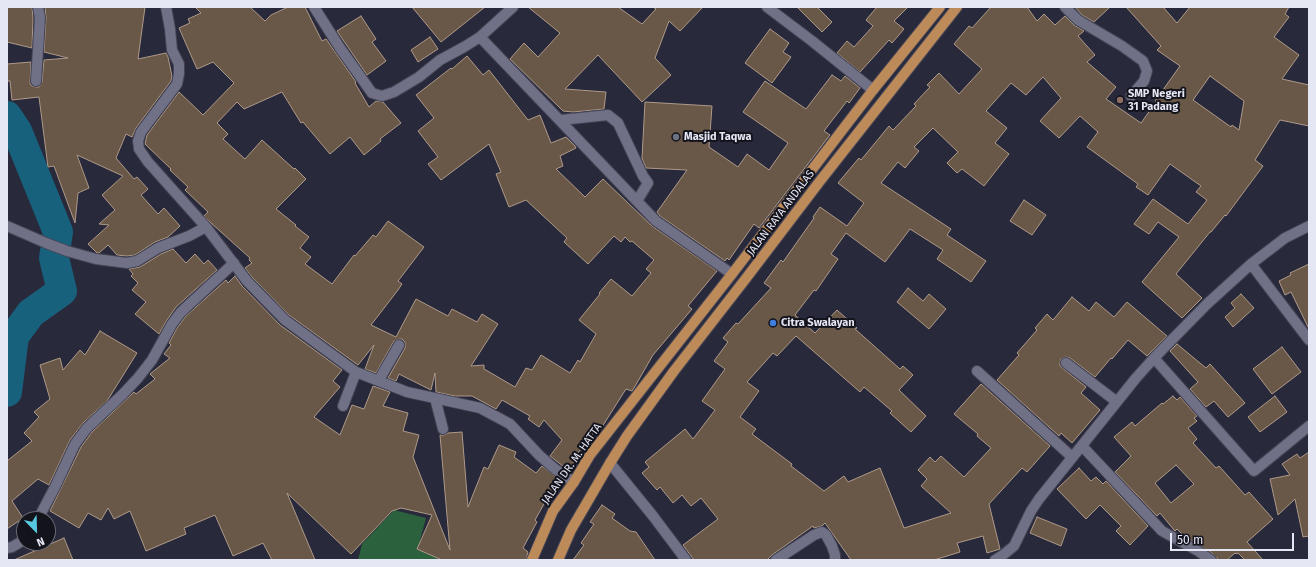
<!DOCTYPE html>
<style>
body{margin:0}
#map{position:relative;width:1316px;height:567px;overflow:hidden;background:#29293c;font-family:"Fira Sans",sans-serif}
canvas{display:block}
.frame{position:absolute;inset:0;border:8px solid #e6e7f4;pointer-events:none}
.north{position:absolute;left:16px;top:511px;width:40px;height:40px;box-sizing:border-box;background:#13131c;border:1px solid #676872;border-radius:50%;rotate:157deg;font-size:11px;font-weight:700;line-height:16px;text-align:center;color:#e6e7f4}
.north::after{content:'';display:block;margin:auto;width:14px;height:18px;background:#56c9e1;clip-path:polygon(50% 0,100% 100%,50% 72%,0 100%)}
.scale{position:absolute;left:1170px;top:533px;width:124px;height:18px;box-sizing:border-box;border:2px solid #e6e7f4;border-top:0;padding-left:5px;font-size:12px;line-height:14px;white-space:nowrap;color:#e6e7f4;-webkit-text-stroke:3px #13131c;paint-order:stroke}
</style>
<div id="map">
<canvas width="1316" height="567"></canvas>
<div class="frame"></div>
<div class="north">N</div>
<div class="scale">50 m</div>
</div>
<script>
const context = document.querySelector('canvas').getContext('2d');
context.lineJoin = 'round';
function fillPath(path, color) { context.fillStyle = color; context.fill(path, 'evenodd'); }
const poly = rows => new Path2D(rows.map(r => 'M' + r).join(''));
function stroke(path, color, width, dash) { context.strokeStyle = color; context.lineWidth = width; context.lineCap = dash ? 'butt' : 'round'; context.setLineDash(dash || []); context.stroke(path); }
function label(font, color, halo, rows, align = 'center') {
  context.font = font + ' "Fira Sans",sans-serif'; context.lineWidth = 4; context.setLineDash([]); context.textBaseline = 'middle'; context.strokeStyle = halo; context.fillStyle = color; for (const [text, x, y, turn = 0] of rows) {
    context.save(); context.translate(x, y); context.rotate((+turn || 0) * Math.PI / 180); context.textAlign = isNaN(turn) ? turn : align; if (halo) context.strokeText(text, 0, 0); context.fillText(text, 0, 0); context.restore();
  }
}
const green = poly([
 [394,510,426,518,420,540,438,560,358,560,362,544]
]);
const river = poly([
 [7,116,17,131,58,232,54,258,62,291,31,313,14,336,7,392]
]);
const building = poly([
 [7,7,32,7,33,18,32,48,7,42,7,7],
 [45,7,145,7,138,59,166,53,168,57,172,76,171,81,136,128,132,137,126,134,116,158,134,179,137,177,148,189,141,195,158,214,164,208,180,226,168,237,155,242,135,255,127,256,117,255,108,245,99,253,97,253,88,244,109,225,99,224,115,210,102,195,123,176,77,155,89,188,78,193,75,223,54,166,48,167,39,97,12,100,10,81,7,81,7,64,31,62,30,84,32,86,36,87,39,87,42,82,44,60,68,58,44,52,46,18,45,7],
 [195,7,250,7,265,21,271,15,288,7,305,7,322,41,326,39,356,82,355,83,369,107,376,101,383,102,401,123,380,139,381,141,364,155,350,137,330,154,303,122,301,123,282,92,244,109,237,102,217,123,228,134,223,139,245,159,262,140,294,169,295,168,306,179,276,209,296,225,295,226,309,237,300,248,311,257,305,264,332,284,354,255,355,256,373,235,376,237,388,221,424,247,398,281,402,284,398,290,371,325,396,337,416,299,448,316,452,309,477,322,482,314,498,324,471,366,484,365,484,369,515,387,526,368,532,370,541,355,570,373,578,360,580,362,596,334,579,320,600,294,599,293,611,279,632,296,651,273,646,269,654,260,632,241,630,242,625,237,621,242,614,236,588,264,564,242,567,238,526,200,509,207,496,174,501,172,489,144,441,180,428,164,438,157,418,131,434,118,416,95,451,68,452,69,467,56,483,75,489,70,528,120,540,115,551,143,566,137,575,146,576,148,560,156,563,166,556,169,585,197,603,179,652,226,717,271,688,306,692,309,653,355,634,388,632,391,626,389,602,427,599,426,574,458,576,459,568,470,550,456,562,440,544,420,539,427,528,419,530,416,502,400,496,409,472,396,455,396,436,392,435,373,431,390,399,374,396,381,388,378,405,348,405,342,402,339,399,339,394,341,376,373,365,369,374,345,358,365,289,315,252,277,245,268,252,263,249,260,250,258,211,223,204,216,208,212,185,190,188,187,170,170,171,169,145,144,147,135,179,92,203,115,234,83,213,62,197,69,179,28,190,23,188,19,201,13,195,7],
 [412,7,485,7,441,42,412,7],
 [528,7,618,7,642,24,656,9,653,7,703,7,680,31,669,21,655,58,671,75,642,102,598,55,565,89,606,92,604,109,573,112,563,111,510,59,524,43,538,57,560,33,528,7],
 [797,7,817,7,832,22,822,32,797,7],
 [877,7,908,7,894,21,904,29,892,43,889,40,860,72,837,53,847,41,854,47,873,26,866,20,877,7],
 [991,7,1027,7,1037,21,1044,14,1055,25,1065,16,1074,25,1084,31,1078,36,1095,55,1087,62,1116,87,1106,99,1141,123,1156,102,1155,101,1180,66,1157,50,1161,46,1126,7,1163,7,1177,23,1190,7,1289,7,1285,14,1289,17,1274,37,1299,55,1282,79,1309,85,1309,126,1280,120,1255,160,1263,166,1226,216,1225,215,1211,232,1210,232,1176,274,1202,298,1182,318,1142,282,1179,237,1158,222,1149,234,1134,224,1153,199,1188,224,1207,200,1196,192,1201,186,1170,164,1148,195,1136,187,1138,184,1087,147,1098,132,1080,116,1059,138,1040,121,1061,98,1043,77,1026,95,1011,83,986,111,1007,128,995,143,1009,154,984,186,962,169,957,173,947,163,958,152,933,128,914,147,919,151,905,168,898,162,881,183,951,229,947,235,986,261,971,282,937,259,943,250,910,229,885,262,846,233,831,254,838,259,816,291,814,290,795,315,815,333,837,310,857,328,855,329,900,369,903,366,913,375,899,390,926,416,911,432,890,413,892,411,864,387,860,392,796,336,777,356,773,353,747,382,759,391,740,417,756,429,752,434,792,464,791,466,824,491,844,476,848,482,880,468,904,528,951,513,921,486,927,479,918,470,930,457,935,462,941,456,964,477,991,448,977,436,978,434,954,414,981,384,1050,446,1027,472,1022,468,989,504,1000,549,987,553,983,536,957,543,960,552,934,560,851,560,825,523,822,526,814,528,813,526,772,555,767,560,694,560,683,545,718,519,701,498,691,506,682,495,673,503,660,487,657,490,642,473,649,467,645,462,685,429,693,439,715,410,702,401,725,369,714,361,728,342,723,338,736,323,738,324,771,288,764,283,781,260,783,262,814,218,813,217,820,207,847,226,864,203,838,183,848,171,859,158,861,160,889,126,893,130,916,106,914,104,930,87,927,85,939,73,959,94,982,69,954,44,969,26,972,28,991,7],
 [1210,76,1244,101,1239,130,1232,125,1231,127,1193,100,1210,76],
 [1075,7,1110,7,1094,22,1082,15,1075,7],
 [361,16,376,39,372,42,386,61,367,75,337,31,361,16],
 [770,29,789,43,783,52,791,57,772,83,745,63,770,29],
 [430,37,438,49,418,62,411,50,430,37],
 [832,75,841,81,845,76,860,88,849,103,847,101,824,131,830,135,759,228,754,224,729,260,727,258,725,261,660,216,657,212,687,170,646,168,642,158,645,102,712,106,709,147,738,167,747,154,769,170,788,143,743,112,765,81,806,109,832,75],
 [1024,200,1046,215,1032,235,1010,221,1024,200],
 [173,249,186,263,195,254,204,264,208,260,217,270,176,307,167,320,159,334,135,314,146,302,132,290,138,283,131,276,133,274,129,269,140,267,161,254,173,249],
 [1309,264,1309,329,1291,292,1285,295,1279,281,1291,275,1290,273,1309,264],
 [235,276,242,286,280,325,342,370,333,381,340,387,314,417,340,435,352,405,364,409,373,386,390,392,383,406,408,413,403,431,419,435,413,457,450,550,440,435,444,435,448,433,462,432,468,507,484,467,488,469,499,445,516,452,514,457,536,473,542,466,560,480,544,504,535,520,537,522,523,548,528,552,526,560,442,560,417,549,432,515,401,508,392,511,351,554,287,493,315,560,272,560,263,543,233,556,215,515,184,528,186,534,146,551,130,511,114,519,108,508,101,520,88,513,79,528,50,511,81,447,92,432,134,392,136,394,155,379,150,374,170,358,164,354,171,345,169,343,177,328,186,316,226,280,228,283,235,276],
 [908,288,923,301,929,294,946,309,929,329,897,302,908,288],
 [1241,294,1254,308,1233,327,1225,317,1235,308,1231,303,1241,294],
 [1072,297,1089,311,1096,302,1114,317,1127,302,1167,336,1147,356,1128,340,1112,359,1111,358,1095,377,1070,358,1066,357,1061,359,1060,363,1060,366,1086,387,1081,393,1100,410,1072,443,1061,433,1059,436,997,380,1019,355,1017,353,1037,330,1035,328,1047,314,1053,320,1072,297],
 [100,331,137,353,107,401,83,423,70,440,49,485,38,479,12,501,23,518,7,529,7,461,32,441,24,433,39,417,34,412,50,399,40,365,60,358,63,370,80,350,85,355,100,331],
 [1177,344,1206,368,1210,364,1245,403,1228,417,1214,401,1206,407,1190,389,1198,382,1170,351,1177,344],
 [1282,347,1301,372,1272,394,1253,369,1282,347],
 [1173,396,1177,400,1180,397,1197,416,1194,418,1197,421,1188,428,1197,439,1193,443,1216,468,1219,466,1245,495,1249,492,1273,519,1247,542,1263,560,1245,560,1238,553,1236,554,1235,553,1227,560,1219,560,1212,553,1183,535,1177,529,1175,531,1174,530,1160,513,1157,516,1115,472,1131,456,1114,437,1132,422,1135,426,1162,403,1163,404,1173,396],
 [1176,465,1194,484,1171,503,1155,483,1176,465],
 [1275,396,1287,412,1260,432,1248,417,1275,396],
 [1309,452,1309,536,1303,537,1295,499,1278,515,1270,479,1290,475,1282,464,1297,454,1300,458,1309,452],
 [1079,468,1091,481,1096,477,1103,484,1106,481,1148,526,1130,545,1116,531,1121,526,1100,505,1086,519,1057,489,1079,468],
 [602,505,615,514,612,518,630,531,636,532,655,560,573,560,584,545,581,543,594,524,590,522,602,505],
 [1037,517,1067,529,1061,546,1030,533,1037,517],
 [64,538,73,560,14,560,64,538]
]);
const minor = poly([
 [166,7,170,29,172,50,179,64,179,74,177,84,141,132,138,141,139,149,148,162,206,227,247,281,285,320,356,372,407,392,480,408,510,424,539,455,555,469,574,482],
 [314,7,340,48,372,93,382,96,394,92,419,77,440,60,464,47,480,37,513,7],
 [767,7,812,41,873,90],
 [1065,7,1078,20,1122,46,1143,61,1147,71,1144,81,1131,96],
 [480,37,656,221,732,274],
 [36,81,40,18,38,7],
 [561,120,608,115,618,123,643,176,648,183,637,201],
 [7,226,46,243,67,251,96,259,127,263,137,261,158,248,189,236,206,227],
 [1251,264,1309,340],
 [1154,358,1254,471,1309,426],
 [1066,363,1117,402],
 [977,371,1072,457],
 [379,380,399,345],
 [435,398,443,429],
 [343,406,356,372],
 [1082,446,1162,531,1198,551,1211,560],
 [610,463,653,516,686,560],
 [38,519,55,487,75,444,87,428,123,394,138,378,152,360,172,324,181,312,234,263],
 [7,548,12,547,24,540],
 [776,560,814,535,822,532,826,535,832,546,835,555,835,560],
 [995,560,1003,555,1014,546,1031,511,1039,499,1136,378,1154,358,1207,304,1251,264,1285,238,1309,226]
]);
const major = poly([
 [532,560,553,511,574,482,590,455,732,274,873,90,940,7],
 [558,560,571,530,610,463,627,436,674,371,747,277,820,181,957,7]
]);
const markers = [
 [1120,100,4,"#8d6e63"],
 [676,137,4,"#6b7280"],
 [773,323,4,"#3f7fe0"]
];
const poiNames = [
 ["SMP Negeri",1128,94],
 ["31 Padang",1128,107],
 ["Masjid Taqwa",684,137],
 ["Citra Swalayan",781,323]
];
const streetNames = [
 ["JALAN RAYA ANDALAS",781,213,-53],
 ["JALAN DR. M. HATTA",572,464,-55]
];
fillPath(green, '#2b613d');
stroke(river, '#18617d', 30);
fillPath(building, '#695747');
stroke(building, '#ae9a89', 1);
stroke(minor, '#454555', 12);
stroke(major, '#454555', 12);
stroke(minor, '#707187', 10);
stroke(major, '#bd8a5a', 10);
for (const [x, y, r, color] of markers) { const dot = new Path2D(); dot.arc(x, y, r, 0, 2 * Math.PI); context.fillStyle = color; context.fill(dot); stroke(dot, '#13131c', 1.5); }
label('bold 11px', '#e6e7f4', '#13131c', poiNames, 'left');
label('11px', '#e6e7f4', '#13131c', streetNames);
</script>
